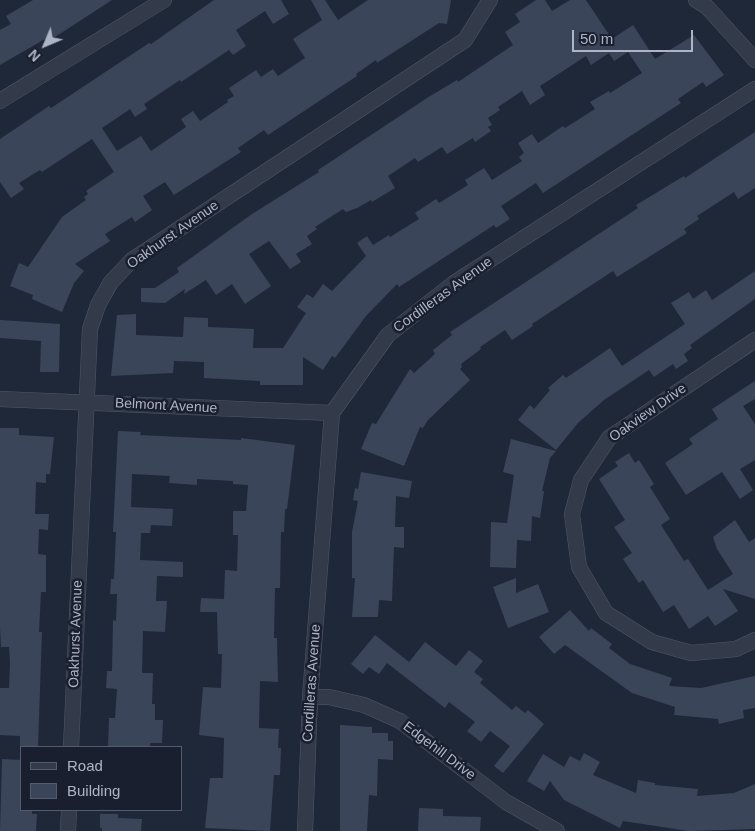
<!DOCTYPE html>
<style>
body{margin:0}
#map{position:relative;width:755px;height:831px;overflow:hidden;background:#1f2839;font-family:Arial,sans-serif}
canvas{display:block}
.legend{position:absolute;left:20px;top:746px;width:162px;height:65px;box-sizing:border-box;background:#191f2e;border:1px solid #545b6b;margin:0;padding:6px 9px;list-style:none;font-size:15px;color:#adb4c6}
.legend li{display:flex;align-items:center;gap:10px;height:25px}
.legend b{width:25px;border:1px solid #545b6b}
.north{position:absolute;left:20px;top:20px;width:50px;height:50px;-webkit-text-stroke:4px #191f2e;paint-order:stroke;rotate:225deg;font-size:14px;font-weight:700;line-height:20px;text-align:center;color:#adb4c6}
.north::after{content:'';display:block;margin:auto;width:18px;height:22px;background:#adb4c6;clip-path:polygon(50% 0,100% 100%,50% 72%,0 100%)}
.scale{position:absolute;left:572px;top:30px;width:121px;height:22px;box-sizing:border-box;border:2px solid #adb4c6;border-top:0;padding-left:6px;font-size:15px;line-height:18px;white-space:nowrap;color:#adb4c6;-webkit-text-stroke:4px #191f2e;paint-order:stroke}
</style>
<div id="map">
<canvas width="755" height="831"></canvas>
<ul class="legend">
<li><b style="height:6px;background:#333a49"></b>Road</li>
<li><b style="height:14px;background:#3b4559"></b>Building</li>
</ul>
<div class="north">N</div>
<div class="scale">50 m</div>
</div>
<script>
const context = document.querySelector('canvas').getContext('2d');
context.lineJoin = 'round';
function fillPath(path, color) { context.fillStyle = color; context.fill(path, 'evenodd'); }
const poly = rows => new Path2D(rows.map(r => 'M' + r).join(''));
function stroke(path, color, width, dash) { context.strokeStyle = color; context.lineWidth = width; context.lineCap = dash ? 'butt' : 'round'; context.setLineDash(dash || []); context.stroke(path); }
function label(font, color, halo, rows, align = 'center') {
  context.font = font + ' Arial,sans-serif'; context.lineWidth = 5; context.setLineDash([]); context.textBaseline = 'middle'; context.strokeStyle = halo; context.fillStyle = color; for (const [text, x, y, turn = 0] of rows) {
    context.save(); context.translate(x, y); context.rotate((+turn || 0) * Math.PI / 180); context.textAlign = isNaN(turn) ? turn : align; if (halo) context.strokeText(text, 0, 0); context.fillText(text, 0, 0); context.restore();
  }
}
const building = poly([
 [33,0,112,0,52,39,50,36,0,65,0,30,11,24,6,16],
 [214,0,281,0,289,14,273,24,265,11,236,30,246,46,233,55,229,50,181,82,180,80,144,104,147,109,135,117,130,109,102,128,117,151,141,136,151,151,186,127,181,119,193,111,200,121,228,102,227,100,234,96,229,88,256,70,261,77,273,69,278,76,305,58,293,39,322,20,311,0,325,0,338,20,368,0,451,0,447,24,439,23,377,63,376,60,356,74,357,76,268,135,264,130,238,148,241,152,174,195,165,182,143,196,152,210,135,222,132,217,105,234,110,241,75,264,84,271,74,283,62,312,32,299,33,295,10,286,19,263,28,267,62,217,86,200,84,197,88,194,86,191,114,172,92,139,42,172,40,170,19,183,24,189,11,198,0,182,0,139,49,106,51,108,149,43,151,44],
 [536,0,545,0,552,11,570,0,586,0,612,39,633,25,655,59,694,35,724,75,706,87,703,82,678,99,681,103,543,193,536,183,501,206,510,219,496,228,494,225,399,287,397,284,366,316,335,358,332,356,323,370,303,357,303,385,260,385,260,381,204,378,204,362,174,361,173,373,111,376,117,315,136,314,136,335,183,337,184,317,208,318,208,327,254,329,253,348,283,348,306,313,297,307,307,294,313,298,323,284,332,291,366,256,357,243,367,236,373,245,389,235,390,237,419,219,415,213,436,199,439,203,468,185,465,180,484,168,492,180,522,161,519,157,524,153,518,143,532,134,538,143,563,126,565,128,595,109,590,102,609,91,610,93,642,73,628,52,614,61,609,53,591,65,586,56,540,86,545,95,530,105,522,91,498,107,500,110,488,118,492,125,488,127,491,131,475,142,473,138,447,154,442,147,418,162,415,158,388,176,395,188,372,202,371,200,357,208,346,212,343,209,315,227,317,229,307,236,312,244,296,254,301,262,290,269,269,241,249,254,271,286,245,304,232,284,216,295,206,280,184,294,185,289,165,303,141,302,141,288,155,288,179,272,177,268,252,214,319,172,318,170,427,98,457,80,458,82,513,45,505,32,520,22,515,14],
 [755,132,755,188,738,199,734,192,697,216,699,219,684,229,687,233,617,277,613,271,532,324,533,326,512,340,505,330,480,347,481,349,461,364,462,367,460,369,470,380,428,420,423,428,420,427,404,466,361,449,372,423,376,424,410,369,414,373,435,354,433,350,452,335,450,332,638,208,636,205,684,176,685,178],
 [755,271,755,299,690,345,692,348,684,354,688,361,676,369,673,364,654,377,649,370,604,400,578,423,556,450,518,420,530,405,534,409,550,390,548,388,563,375,566,378,610,348,622,366,685,324,671,303,689,292,693,299,706,290,712,300],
 [0,320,60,324,59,372,40,372,41,341,0,338],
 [755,381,755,399,743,406,755,424,755,460,740,469,753,490,740,499,722,472,686,495,665,463,693,444,689,439,718,419,712,409],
 [0,428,19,428,19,435,54,437,50,474,46,474,46,483,36,482,35,514,49,514,48,530,39,529,38,554,46,555,46,592,41,592,39,632,42,632,38,747,20,747,20,736,0,735,0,688,9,688,10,663,9,647,1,647,0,627],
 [118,431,141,432,140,435,241,440,241,438,295,445,287,509,285,509,284,532,281,532,280,588,275,588,274,638,277,638,278,682,260,681,259,728,279,729,278,748,281,748,280,775,274,775,270,831,205,828,210,778,223,778,224,738,199,735,203,687,221,688,222,654,218,654,217,612,200,612,201,598,224,599,225,570,237,571,238,535,233,535,233,511,246,511,248,485,233,484,233,481,197,479,197,485,169,483,170,476,132,474,131,507,173,509,172,526,151,525,150,533,141,533,140,560,183,562,183,577,157,576,156,601,167,601,165,632,143,631,142,673,153,673,152,704,155,704,155,720,163,720,162,743,150,743,150,747,108,747,109,718,115,718,117,689,106,688,107,671,112,671,113,620,116,621,117,594,110,594,111,579,114,579,116,532,113,532],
 [511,439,556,451,550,458,542,491,544,491,540,518,532,516,531,541,517,540,516,568,490,567,491,522,507,523,514,475,503,472],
 [629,453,635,463,639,460,654,484,650,487,670,519,661,525,684,561,688,559,708,590,733,574,717,549,713,537,735,520,749,542,755,538,755,599,723,589,738,611,715,626,708,616,689,629,674,605,663,612,643,580,639,583,623,559,632,553,614,527,625,520,599,479,618,466,615,462],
 [361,472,412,481,409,498,396,496,395,527,404,527,404,548,394,547,392,601,379,600,378,617,352,617,355,578,352,578,352,532,358,501,353,500,355,488,358,489],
 [516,578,516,593,538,584,549,612,508,628,493,587],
 [570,610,589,631,591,628,612,644,609,648,630,664,672,678,669,686,701,688,755,676,755,708,743,710,744,718,719,724,718,719,674,715,675,707,632,693,565,645,554,654,539,637],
 [375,635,409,662,425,642,456,666,469,650,483,661,474,672,483,679,480,683,512,710,516,706,525,713,528,710,544,724,503,773,494,766,510,746,490,731,481,742,467,731,475,722,449,702,445,708,387,663,379,674,369,667,363,674,351,664],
 [340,725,372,727,372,733,388,733,388,741,393,741,393,760,378,759,377,796,369,795,367,831,340,831],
 [584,753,600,762,593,775,636,793,638,780,655,783,655,785,698,789,697,796,734,793,755,784,755,829,688,831,623,821,620,828,564,800,550,781,544,791,527,781,543,754,564,767,570,756,580,761],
 [2,759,21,760,21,810,32,810,32,814,37,814,36,831,0,831],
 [419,808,443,809,443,816,481,817,480,831,418,831],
 [100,814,118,814,118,818,142,819,141,831,102,831,102,828,100,828]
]);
const minor = poly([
 [696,0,707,7,755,60],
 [0,101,164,0],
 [755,340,609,438,581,480,572,514,579,567,606,613,652,642,691,653,736,649,755,640],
 [0,399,332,413],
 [310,697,329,697,364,705,400,721,506,802,557,831],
 [71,747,90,329,98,305,111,282,132,260,465,40,490,0],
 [68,831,69,810],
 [305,831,310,697,332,413,388,335,454,283,755,89]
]);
const streetNames = [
 ["Oakhurst Avenue",173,235,-35],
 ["Cordilleras Avenue",443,295,-36],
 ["Belmont Avenue",166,406,3],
 ["Oakview Drive",648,413,-35],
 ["Oakhurst Avenue",76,634,-88],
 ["Cordilleras Avenue",312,683,-86],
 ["Edgehill Drive",439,751,37]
];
fillPath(building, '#3b4559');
stroke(minor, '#515767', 16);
stroke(minor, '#333a49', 15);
label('14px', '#adb4c6', '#191f2e', streetNames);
</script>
